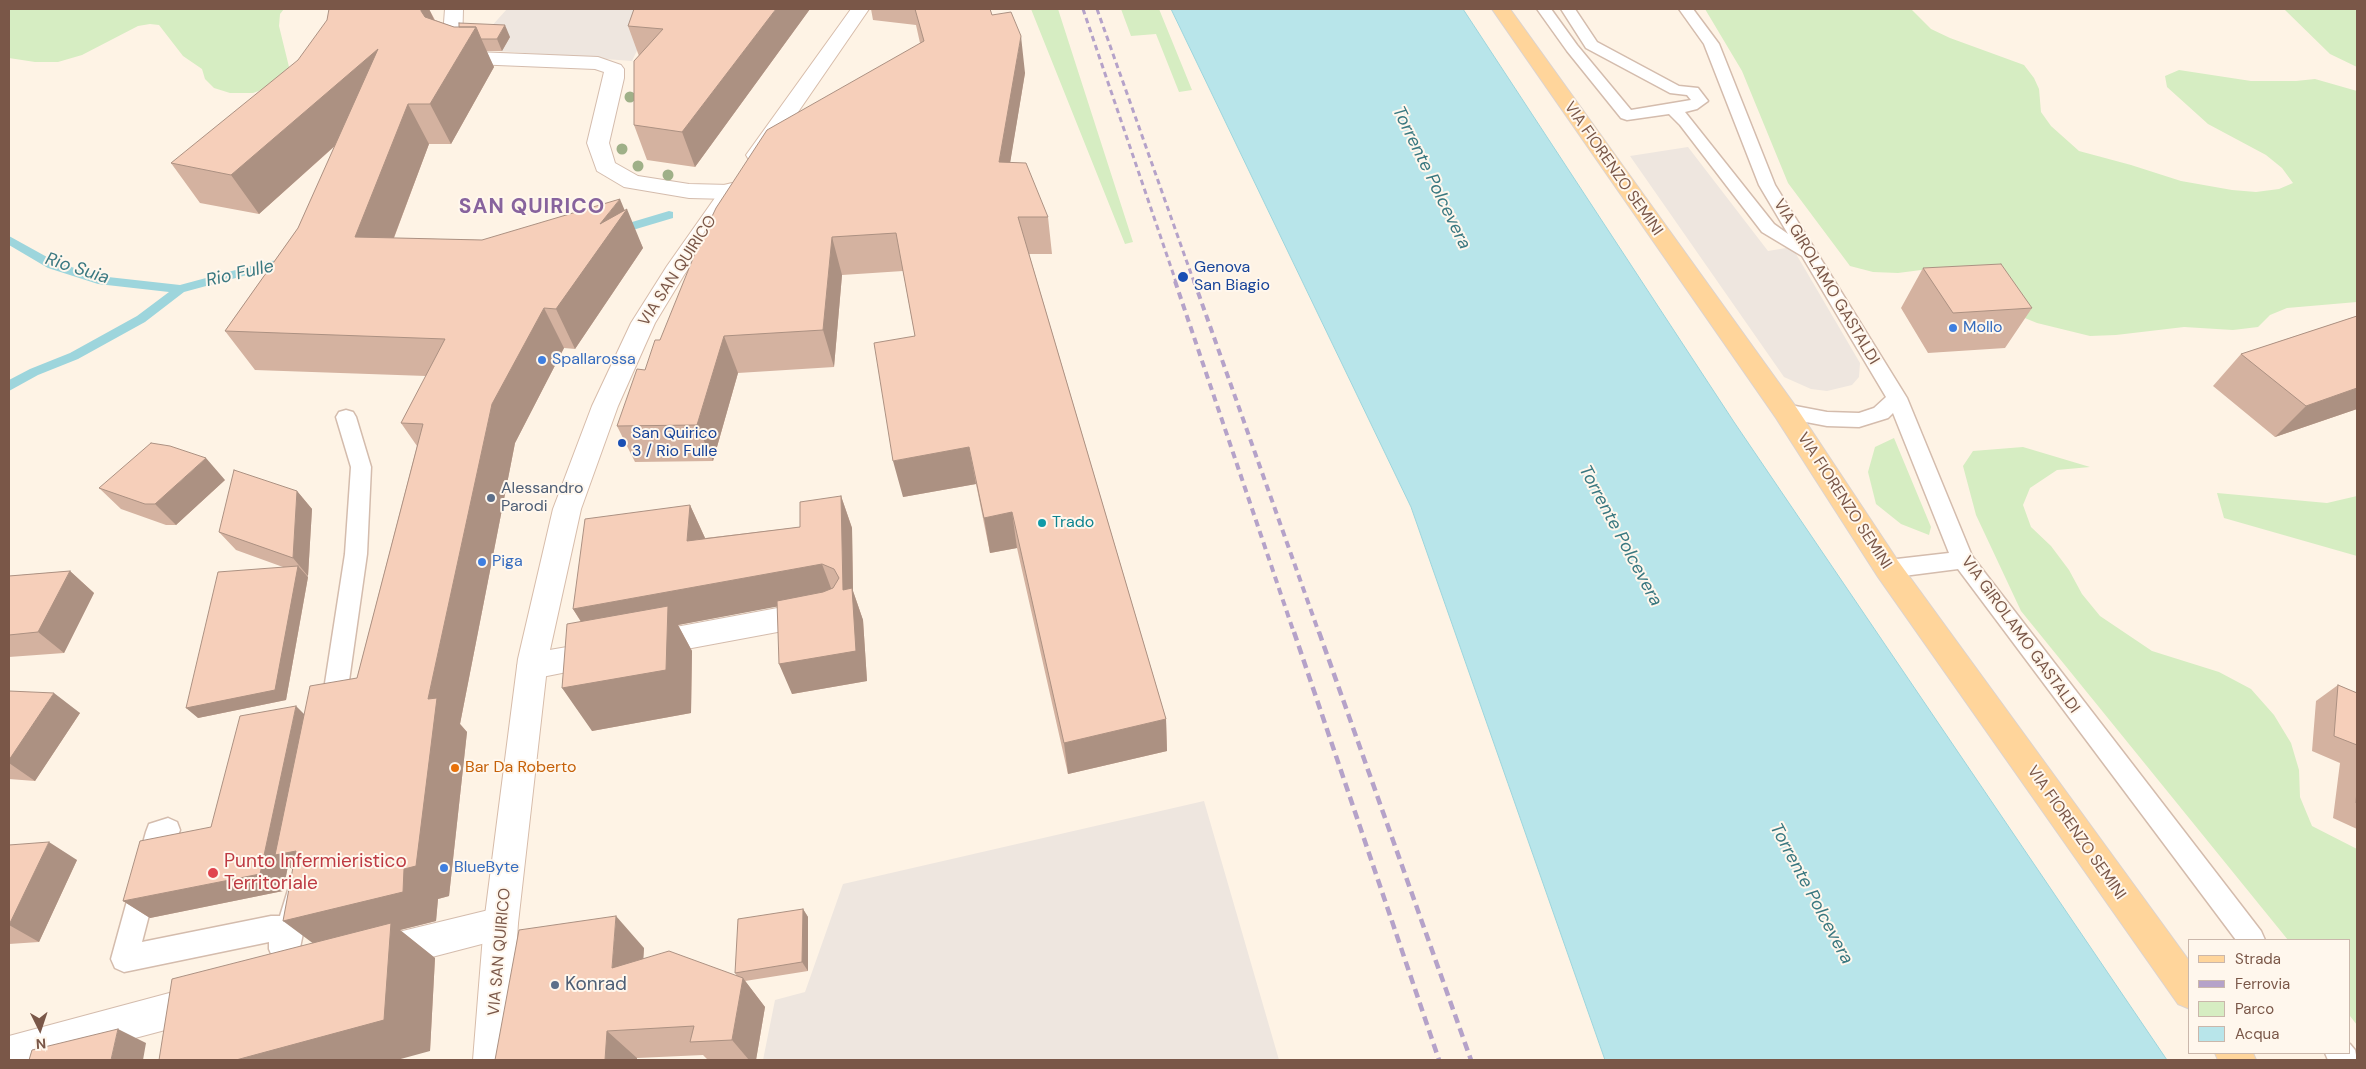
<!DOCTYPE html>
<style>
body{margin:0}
#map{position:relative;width:2366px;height:1069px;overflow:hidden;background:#fef3e5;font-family:"DM Sans",sans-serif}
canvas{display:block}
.frame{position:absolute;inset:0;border:10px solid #7a5748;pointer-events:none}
.legend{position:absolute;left:2188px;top:939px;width:162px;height:115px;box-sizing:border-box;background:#fff7ed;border:1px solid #cab7ab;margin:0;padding:6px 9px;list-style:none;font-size:15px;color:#7a5748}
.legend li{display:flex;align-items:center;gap:10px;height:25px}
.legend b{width:25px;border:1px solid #cab7ab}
.north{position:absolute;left:15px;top:1004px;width:50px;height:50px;-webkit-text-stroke:4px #fff7ed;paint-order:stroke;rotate:176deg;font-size:14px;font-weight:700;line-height:20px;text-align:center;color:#7a5748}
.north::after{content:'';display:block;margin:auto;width:18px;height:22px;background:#7a5748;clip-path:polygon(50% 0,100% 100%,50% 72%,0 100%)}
</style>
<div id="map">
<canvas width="2366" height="1069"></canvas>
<div class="frame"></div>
<ul class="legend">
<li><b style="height:6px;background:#ffd59b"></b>Strada</li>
<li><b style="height:6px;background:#b5a2c9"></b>Ferrovia</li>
<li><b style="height:14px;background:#d6edc2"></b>Parco</li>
<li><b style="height:14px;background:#b8e5ea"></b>Acqua</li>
</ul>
<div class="north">N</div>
</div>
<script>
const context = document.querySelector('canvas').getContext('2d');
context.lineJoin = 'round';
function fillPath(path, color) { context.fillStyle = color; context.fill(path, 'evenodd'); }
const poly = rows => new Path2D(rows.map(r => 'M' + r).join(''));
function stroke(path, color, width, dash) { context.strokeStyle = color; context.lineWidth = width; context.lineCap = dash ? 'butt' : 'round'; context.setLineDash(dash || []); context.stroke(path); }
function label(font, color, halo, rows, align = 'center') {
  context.font = font + ' "DM Sans",sans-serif'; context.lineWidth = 4; context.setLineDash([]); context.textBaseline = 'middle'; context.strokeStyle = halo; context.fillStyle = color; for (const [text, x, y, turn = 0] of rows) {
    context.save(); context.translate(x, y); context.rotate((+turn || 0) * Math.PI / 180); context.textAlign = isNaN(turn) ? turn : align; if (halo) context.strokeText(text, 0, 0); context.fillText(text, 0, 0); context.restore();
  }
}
const industrial = poly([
 [507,9,657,9,632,61,471,49],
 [1688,147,1768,251,1792,247,1860,363,1859,377,1852,385,1827,391,1811,389,1784,377,1630,156],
 [1204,801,1279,1060,763,1060,775,1000,805,992,843,884]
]);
const green = poly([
 [9,9,284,9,280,14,279,26,290,71,277,84,253,93,230,93,214,88,205,79,202,69,183,56,159,25,150,24,138,26,82,55,58,62,35,62,9,58],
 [1031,9,1058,9,1133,242,1125,244],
 [1121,9,1159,9,1192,90,1179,92,1156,34,1131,36],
 [1705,9,1911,9,1931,29,1950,38,2024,65,2034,78,2039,89,2041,112,2051,126,2079,151,2131,165,2181,181,2232,190,2256,192,2279,189,2293,183,2282,168,2266,155,2208,124,2167,87,2165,76,2179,70,2251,81,2296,81,2315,79,2357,91,2357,302,2287,308,2270,315,2258,327,2233,330,2184,327,2116,335,2090,336,2037,323,2010,312,1948,272,1921,270,1898,273,1873,272,1850,266,1788,183,1742,71],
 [2284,9,2357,9,2357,67,2330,54],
 [1894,438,1931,527,1929,535,1901,524,1876,504,1868,472,1875,447],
 [2023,447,2090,467,2057,470,2030,488,2023,505,2031,527,2051,546,2069,570,2082,594,2100,616,2152,651,2219,672,2251,689,2274,715,2291,743,2299,770,2300,797,2312,826,2357,849,2357,1025,2350,1016,2350,940,2288,940,2021,611,1976,515,1963,466,1973,451],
 [2217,493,2327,503,2357,496,2357,556,2224,518]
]);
const water = poly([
 [1171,9,1463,9,1734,422,2167,1060,1605,1060,1411,507,1171,9]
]);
const stream = poly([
 [669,211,673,212,673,218,616,235,610,231,612,228,669,211],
 [9,236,56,262,99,276,180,285,269,261,291,260,297,264,291,268,269,269,184,292,145,322,78,359,38,375,9,391,9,380,30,369,70,353,137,316,169,292,98,284,48,268,9,245,9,236]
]);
const lane = poly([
 [1537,9,1551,9,1577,45,1631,110,1691,100,1687,95,1670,93,1586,48,1561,9,1575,9,1597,42,1679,86,1698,88,1708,101,1697,109,1685,112,1774,224,1788,234,1759,185,1704,44,1679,9,1693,9,1719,44,1775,185,1907,398,1972,556,2261,931,2265,940,2236,940,1958,569,1888,578,1880,575,1877,569,1880,563,1888,560,1949,553,1893,413,1888,418,1859,427,1827,426,1785,418,1778,416,1775,411,1778,406,1785,404,1827,412,1859,413,1874,408,1886,397,1802,256,1762,232,1680,125,1669,114,1627,120,1621,118,1567,51,1537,9],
 [346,410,353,412,356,417,371,467,367,554,345,709,341,716,333,719,325,716,321,709,345,554,351,467,336,417,339,412,346,410],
 [168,818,177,822,180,830,177,838,168,842,142,942,271,916,280,916,288,890,297,887,306,890,310,899,294,977,290,986,281,990,272,986,268,977,272,956,269,949,269,942,124,972,115,968,111,959,146,832,149,824,168,818],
 [2350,1044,2355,1050,2357,1060,2328,1060,2325,1053,2350,1053,2350,1044]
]);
const street = poly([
 [445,9,463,9,462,47,476,52,598,57,621,65,624,69,624,78,609,143,615,163,638,176,689,184,730,185,738,187,741,192,738,197,730,199,689,198,624,187,597,171,587,143,604,72,595,69,473,64,445,54,442,50,445,9],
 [815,601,825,605,829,613,825,621,815,625,649,656,639,653,634,644,639,635,649,632,815,601],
 [602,641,612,644,617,653,612,662,602,665,532,679,522,675,517,666,522,657,532,653,602,641],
 [501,907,513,911,518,923,513,935,501,939,382,970,370,965,365,953,370,941,382,936,501,907],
 [203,984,215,990,221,1002,215,1014,203,1020,52,1060,9,1060,9,1036,203,984]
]);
const secondary = poly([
 [851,9,869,9,765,160,757,162,749,160,746,155,851,9],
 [732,183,740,185,743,190,684,275,655,323,618,406,581,509,548,659,518,923,509,1060,473,1060,484,923,518,659,553,509,592,406,631,323,667,266,724,185,732,183]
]);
const primary = poly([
 [1492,9,1510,9,1794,404,1898,561,2190,962,2190,1009,2178,1004,1878,577,1776,418,1492,9],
 [2215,1053,2253,1053,2256,1060,2218,1060,2215,1053]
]);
const railFar2 = poly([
 [1083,9,1176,282],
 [1097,9,1194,282]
]);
const railFar1 = poly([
 [1175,281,1294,633],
 [1194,281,1319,633]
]);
const rail = poly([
 [1294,632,1439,1060],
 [1319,632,1471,1060]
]);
const trees = [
 [630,97],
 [622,149],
 [638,166],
 [668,175]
];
const wall = poly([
 [429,9,435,20,454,27,510,37,502,51,486,51,494,67,451,144,429,144,394,238,482,240,625,210,643,248,575,349,564,348,515,443,460,724,467,732,449,896,438,899,436,921,400,930,435,958,430,1051,313,943,293,869,288,866,283,891,150,918,123,901,211,827,304,714,357,678,417,446,401,423,426,376,255,370,225,331,298,228,335,146,259,214,200,203,171,163],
 [810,9,695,167,647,160,634,125,639,56,628,26],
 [871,9,990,9,992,15,1025,73,1010,162,1048,217,1052,254,1029,254,1166,719,1167,751,1068,774,1017,548,990,553,976,484,903,497,915,336,903,271,842,275,834,367,738,373,713,461,635,462,617,426,660,340,920,43,916,25,873,20],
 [1923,268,2032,308,2005,348,1928,353,1901,308],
 [2357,316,2357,409,2275,437,2213,386,2241,354],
 [225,480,176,525,166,525,121,509,99,488],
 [297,491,312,509,308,576,306,575,308,577,286,700,198,718,283,567,236,550,219,532],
 [841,496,852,528,853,591,863,620,867,681,792,694,777,606,678,625,692,651,691,713,592,731,581,622,573,609,690,505,705,538,800,527],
 [70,571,94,593,64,653,9,657,9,576],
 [2338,685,2357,693,2357,829,2333,818,2340,763,2312,751,2316,701],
 [9,691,80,713,35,781,9,779],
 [9,845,77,860,39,942,9,944],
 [803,909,808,917,808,971,745,981,765,1007,756,1060,708,1060,703,1055,637,1058,637,1060,495,1060,644,948,643,959,737,976,735,973]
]);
const shadedWall = poly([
 [421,9,429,9,441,34,440,50,421,11],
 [776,9,810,9,695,167,682,132],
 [505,25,510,37,502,51,497,39],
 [476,27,494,67,451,144,430,104],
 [1021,36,1025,73,1004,200,999,162],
 [378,49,399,88,259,214,231,175],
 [408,104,429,144,379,277,355,237],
 [620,199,625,211,627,209,643,248,575,349,556,309,600,224],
 [832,237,842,275,834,367,823,330],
 [544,308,564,348,515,443,460,724,467,732,449,896,438,899,436,921,400,930,435,958,430,1051,397,1060,236,1060,322,950,283,921,404,869,428,699,492,404],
 [724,336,738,373,713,461,697,425],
 [2357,388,2357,409,2275,437,2306,406],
 [969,447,976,484,903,497,893,461],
 [206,458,225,480,176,525,155,504],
 [297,491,312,509,308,576,293,558],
 [841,496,852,528,853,591,863,620,867,681,792,694,779,664,843,590],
 [690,505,705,538,703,573,687,541],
 [1012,512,1017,548,990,553,984,518],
 [822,564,834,596,678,625,692,651,691,713,592,731,562,688,593,640,573,609],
 [298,566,308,577,286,700,198,718,186,708],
 [70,571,94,593,64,653,38,632],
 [54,693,80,713,35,781,9,763,9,760],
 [296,706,316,726,296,851,314,885,288,866,283,891,150,918,123,901,260,874],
 [1166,719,1167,751,1068,774,1064,743],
 [49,842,77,860,39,942,9,925],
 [803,909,808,917,808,971,802,962],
 [616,916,644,948,641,998,612,968],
 [743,978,765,1007,756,1060,749,1060,732,1040],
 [118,1029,146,1043,143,1060,111,1060],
 [607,1031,637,1058,637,1060,605,1060]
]);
const building = poly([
 [329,9,421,9,421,11,425,17,454,27,476,27,430,104,408,104,355,237,482,240,620,199,600,224,627,209,556,309,544,308,492,404,428,699,437,698,416,866,404,869,403,892,283,921,296,851,275,855,310,686,357,678,423,424,401,423,445,339,225,331,298,228,378,49,231,175,171,163,298,60,327,20,329,9],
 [634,9,776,9,682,132,634,125,634,61,663,29,628,26,634,9],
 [915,9,990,9,992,15,1011,12,1021,36,999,162,1026,163,1048,217,1018,217,1166,719,1064,743,1012,512,984,518,969,447,893,461,874,343,915,336,896,233,832,237,823,330,724,336,697,425,617,426,637,369,645,370,655,340,660,340,698,246,716,208,767,130,924,41,915,9],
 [459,23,505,25,497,39,481,39,476,27,459,27,459,23],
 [2001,264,2032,308,1953,313,1923,268,2001,264],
 [2357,316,2357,388,2306,406,2241,354,2357,316],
 [151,443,170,446,206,458,155,504,145,504,99,488,151,443],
 [234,470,297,491,293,558,219,532,234,470],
 [841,496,843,590,852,588,856,651,779,664,777,601,823,592,833,588,839,578,834,569,822,564,573,609,585,519,690,505,687,541,800,527,800,502,841,496],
 [298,566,275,690,186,708,218,572,298,566],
 [70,571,38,632,9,635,9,576,70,571],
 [668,606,666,670,562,688,567,624,668,606],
 [2338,685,2357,693,2357,745,2334,736,2338,685],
 [9,691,54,693,9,760,9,691],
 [296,706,292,725,260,874,123,901,140,841,211,827,240,716,296,706],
 [2357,790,2357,804,2356,803,2357,790],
 [49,842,9,925,9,845,49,842],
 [803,909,802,962,735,973,738,919,803,909],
 [616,916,612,968,669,951,743,978,732,1040,690,1042,694,1026,607,1031,605,1060,495,1060,519,930,616,916],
 [391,923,384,1020,236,1060,159,1060,172,979,391,923],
 [118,1029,111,1060,29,1060,32,1050,118,1029]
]);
const markers = [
 [1183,277,6,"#1a4fb4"],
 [1953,328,5,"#3f7fe0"],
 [542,360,5,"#3f7fe0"],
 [622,443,5,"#1a4fb4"],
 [491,498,5,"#5c6f8a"],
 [1042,523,5,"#0f9aa8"],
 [482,562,5,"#3f7fe0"],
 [455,768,5,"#e8710a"],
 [444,868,5,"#3f7fe0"],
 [213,873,6,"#e0444e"],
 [555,985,5,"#5c6f8a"]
];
const streetNames = [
 ["VIA FIORENZO SEMINI",1613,169,55],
 ["VIA SAN QUIRICO",678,271,-57],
 ["VIA GIROLAMO GASTALDI",1826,282,59],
 ["VIA FIORENZO SEMINI",1844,501,57],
 ["VIA GIROLAMO GASTALDI",2020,635,54],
 ["VIA FIORENZO SEMINI",2076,833,55],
 ["VIA SAN QUIRICO",500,952,-85]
];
const transitNames = [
 ["Genova",1194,268],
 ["San Biagio",1194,286],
 ["San Quirico",632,434],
 ["3 / Rio Fulle",632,452]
];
const shopNames = [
 ["Mollo",1963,328],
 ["Spallarossa",552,360],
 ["Piga",492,562],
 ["BlueByte",454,868]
];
const serviceNames = [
 ["Alessandro",501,489],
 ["Parodi",501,507]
];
const cultureNames = [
 ["Trado",1052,523]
];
const foodNames = [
 ["Bar Da Roberto",465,768]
];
const waterNames = [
 ["Torrente Polcevera",1431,178,64],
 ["Rio Suia",77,269,18],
 ["Rio Fulle",240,274,-13],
 ["Torrente Polcevera",1620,536,62],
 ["Torrente Polcevera",1811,894,62]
];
const nearHealthnames = [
 ["Punto Infermieristico",224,862],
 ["Territoriale",224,884]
];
const nearServicenames = [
 ["Konrad",565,985]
];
const districtNames = [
 ["SAN QUIRICO",532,207]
];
fillPath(industrial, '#eee6df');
fillPath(green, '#d6edc2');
fillPath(water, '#b8e5ea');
stroke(water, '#9dd5dc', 1);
fillPath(stream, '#9dd5dc');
stroke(lane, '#d4bcad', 3);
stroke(street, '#d4bcad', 2);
stroke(secondary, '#d7bcaa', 2);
stroke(primary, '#dcd3cf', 2);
fillPath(lane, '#fff');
fillPath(street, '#fff');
fillPath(secondary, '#fff');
fillPath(primary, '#ffd59b');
stroke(railFar2, '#b5a2c9', 3, [5.5, 4]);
stroke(railFar1, '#b5a2c9', 4, [7, 5]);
stroke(rail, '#b5a2c9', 4.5, [9, 5.5]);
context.fillStyle = '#9fb088';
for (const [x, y] of trees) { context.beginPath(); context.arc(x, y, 5.5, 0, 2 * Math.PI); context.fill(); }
fillPath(wall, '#d4b2a0');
fillPath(shadedWall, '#ac9182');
fillPath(building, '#f6cfba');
stroke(building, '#ac9182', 1);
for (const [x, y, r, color] of markers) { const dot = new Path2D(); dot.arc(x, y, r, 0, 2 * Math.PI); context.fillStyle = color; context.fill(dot); stroke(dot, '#fff7ed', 2); }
label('16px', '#7a5748', '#fff7ed', streetNames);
label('16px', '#164399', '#fff7ed', transitNames, 'left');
label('16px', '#366cbe', '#fff7ed', shopNames, 'left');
label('16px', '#4e5e75', '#fff7ed', serviceNames, 'left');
label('16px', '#0d838f', '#fff7ed', cultureNames, 'left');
label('16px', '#c56008', '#fff7ed', foodNames, 'left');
label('italic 18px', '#3a7880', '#fff7ed', waterNames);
label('19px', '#be3a42', '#fff7ed', nearHealthnames, 'left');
label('19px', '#4e5e75', '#fff7ed', nearServicenames, 'left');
context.letterSpacing = '1px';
label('bold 21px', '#87639d', '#fff7ed', districtNames);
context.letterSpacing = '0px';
</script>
